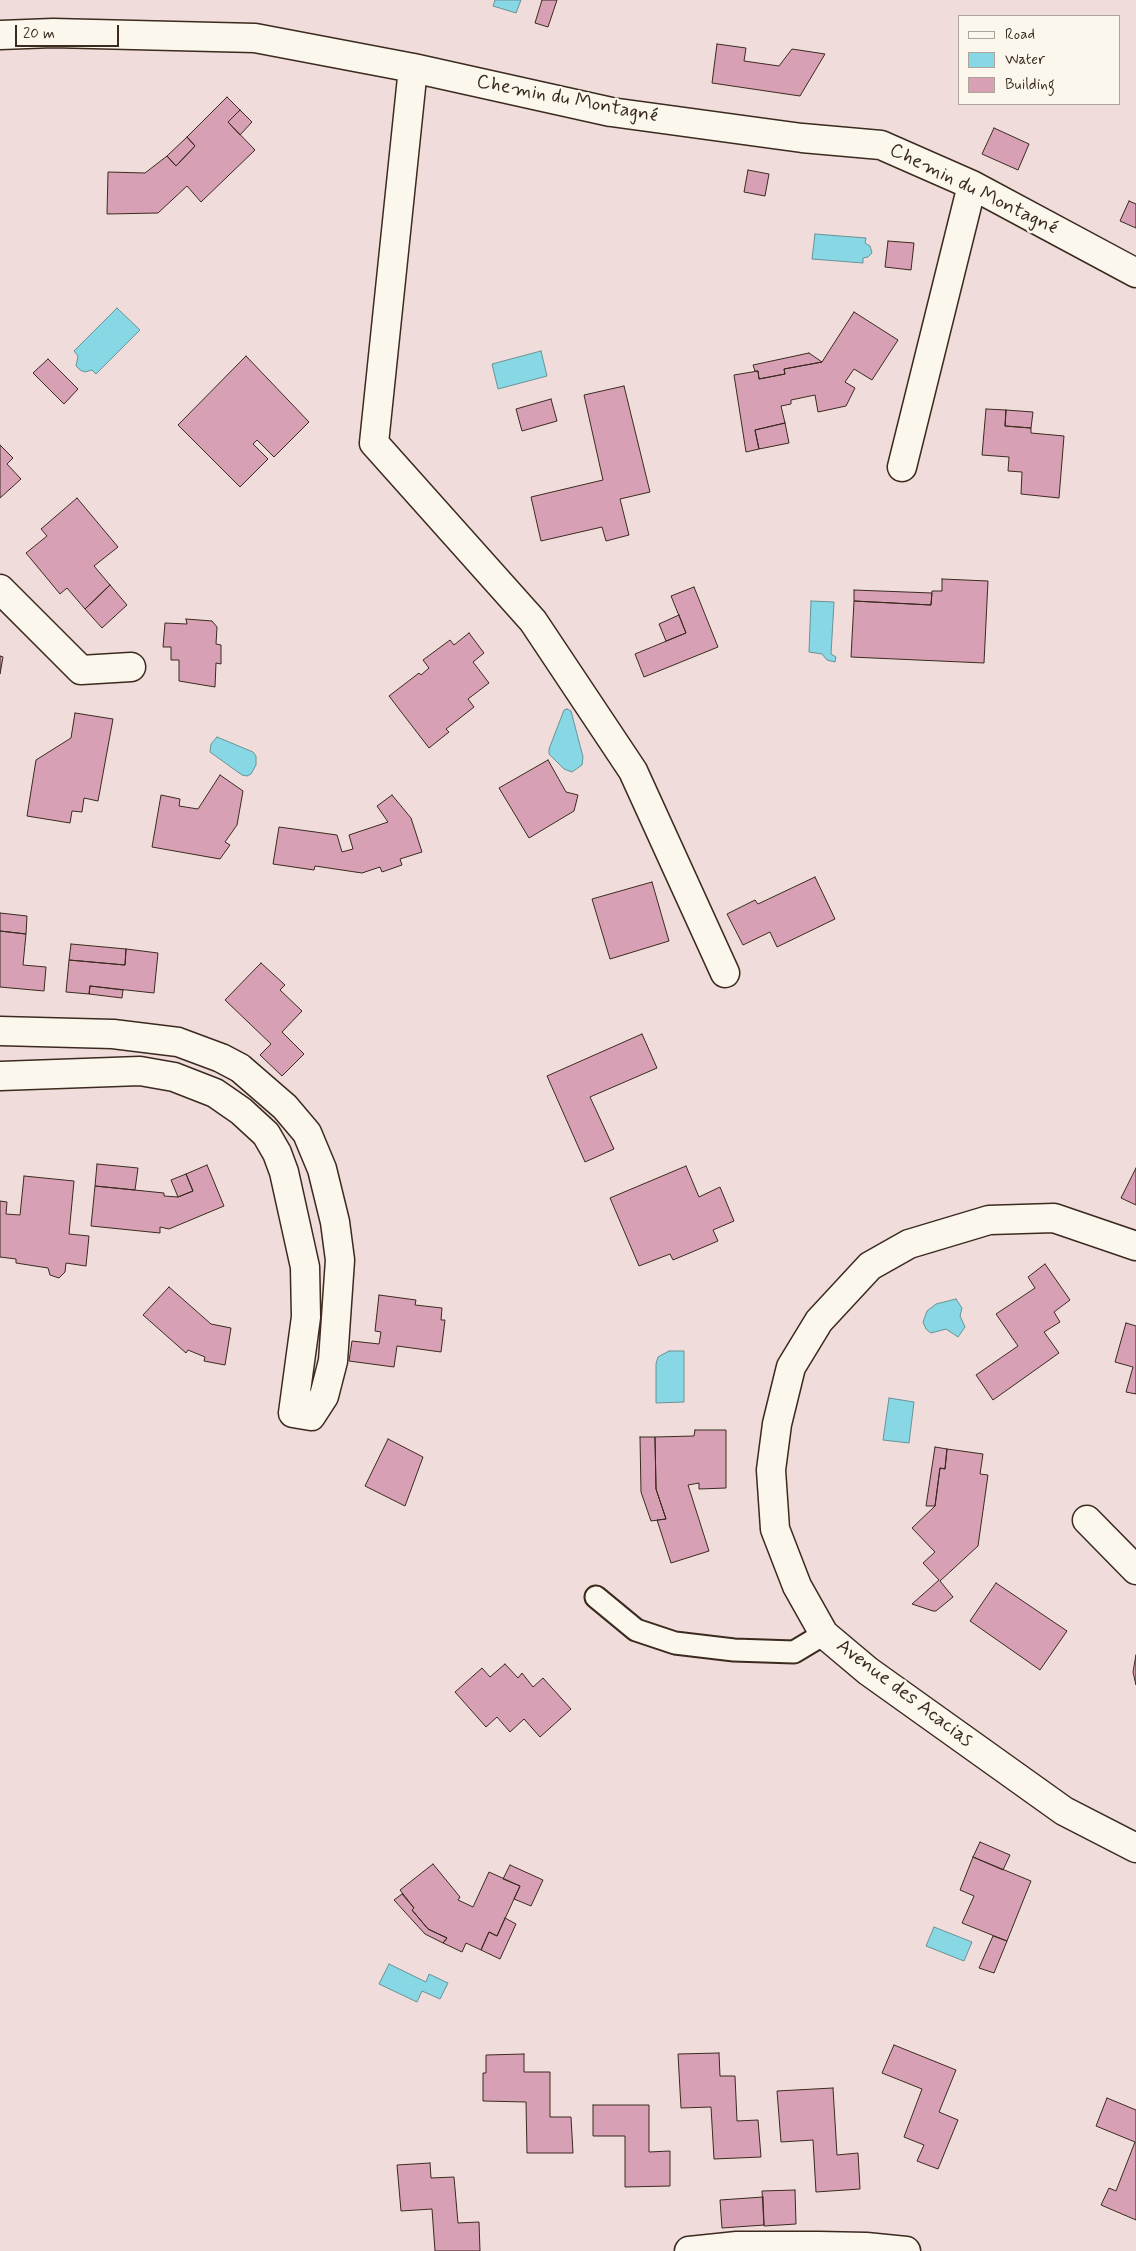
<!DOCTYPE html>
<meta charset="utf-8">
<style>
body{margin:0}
#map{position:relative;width:1136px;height:2251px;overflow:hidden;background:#f0dddb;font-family:Mynerve,sans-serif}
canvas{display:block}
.legend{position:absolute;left:958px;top:15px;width:162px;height:90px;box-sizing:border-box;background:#fbf7ec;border:1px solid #aea59a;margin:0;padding:6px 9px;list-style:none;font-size:15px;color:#3b2a1e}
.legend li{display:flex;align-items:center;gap:10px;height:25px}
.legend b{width:25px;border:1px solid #aea59a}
.scale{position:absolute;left:15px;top:25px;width:104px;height:22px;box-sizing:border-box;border:2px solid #3b2a1e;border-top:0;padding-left:6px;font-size:15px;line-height:18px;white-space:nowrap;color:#3b2a1e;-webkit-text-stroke:4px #fbf7ec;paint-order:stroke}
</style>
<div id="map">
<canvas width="1136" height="2251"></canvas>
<ul class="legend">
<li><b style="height:6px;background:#fbf7ec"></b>Road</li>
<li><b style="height:14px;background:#88d7e5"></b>Water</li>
<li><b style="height:14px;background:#d7a0b4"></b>Building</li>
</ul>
<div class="scale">20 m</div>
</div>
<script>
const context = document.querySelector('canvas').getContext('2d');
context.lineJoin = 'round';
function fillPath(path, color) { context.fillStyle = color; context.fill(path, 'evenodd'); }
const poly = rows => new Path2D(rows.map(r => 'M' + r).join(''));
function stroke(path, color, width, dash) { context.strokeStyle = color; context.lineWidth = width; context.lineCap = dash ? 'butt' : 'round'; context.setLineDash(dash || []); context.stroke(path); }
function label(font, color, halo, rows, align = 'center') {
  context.font = font + ' Mynerve,sans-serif'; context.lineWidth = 5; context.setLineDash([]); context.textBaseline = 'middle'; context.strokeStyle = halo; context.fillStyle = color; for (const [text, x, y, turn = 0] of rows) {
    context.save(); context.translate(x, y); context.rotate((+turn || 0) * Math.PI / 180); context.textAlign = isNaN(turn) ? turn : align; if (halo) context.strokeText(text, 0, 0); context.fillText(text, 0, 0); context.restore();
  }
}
const water = poly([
 [495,0,521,0,516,13,493,6,495,0],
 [815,234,866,238,865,243,870,246,872,253,868,257,863,258,863,263,812,259,815,234],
 [117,308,140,330,96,374,92,370,85,372,80,370,76,366,78,356,74,351,117,308],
 [541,351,547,376,498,389,492,364,541,351],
 [811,601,834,602,831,654,836,657,835,662,827,660,822,654,809,652,811,601],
 [567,709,571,711,583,757,582,765,572,772,564,769,549,754,549,749,564,710,567,709],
 [217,737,253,752,256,756,256,765,251,774,247,776,242,775,210,752,211,744,217,737],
 [956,1299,962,1308,960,1316,965,1327,958,1337,946,1329,931,1333,926,1329,923,1322,927,1311,936,1304,956,1299],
 [669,1351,684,1351,684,1402,656,1403,656,1364,658,1357,669,1351],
 [889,1398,914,1402,909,1443,883,1440,889,1398],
 [934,1927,972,1942,964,1961,926,1946,934,1927],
 [389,1964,426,1982,429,1974,448,1983,440,1999,422,1991,417,2002,379,1984,389,1964]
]);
const building = poly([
 [542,0,557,0,548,27,535,23,542,0],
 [717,44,746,48,744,61,779,66,792,49,825,54,800,96,712,83,717,44],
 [227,97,240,110,228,122,255,150,201,202,187,186,158,213,107,214,108,172,145,173,167,156,176,166,195,146,187,137,227,97],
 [240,110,252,122,240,135,228,122,240,110],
 [994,128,1029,144,1018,170,982,154,994,128],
 [187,137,195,146,176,166,167,156,187,137],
 [748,170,769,174,765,196,744,192,748,170],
 [1129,201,1136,204,1136,228,1120,221,1129,201],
 [888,241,914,243,911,270,885,267,888,241],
 [854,312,898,340,872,380,854,369,845,382,855,388,846,406,818,412,815,395,791,400,791,404,781,406,785,423,755,430,759,449,746,452,734,375,758,371,759,379,785,374,784,369,822,362,854,312],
 [809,353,822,362,784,369,785,374,759,379,758,371,755,371,753,365,809,353],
 [246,356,309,422,274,457,257,440,253,444,268,459,240,487,178,425,246,356],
 [48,359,78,389,64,404,33,373,48,359],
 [624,386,650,492,620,499,629,535,606,541,602,527,541,541,531,497,603,480,584,395,624,386],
 [551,399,557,421,522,431,516,409,551,399],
 [986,409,1006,410,1005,426,1031,428,1031,433,1064,436,1059,498,1021,494,1022,472,1008,471,1009,457,982,455,986,409],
 [1006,410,1033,412,1031,428,1005,426,1006,410],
 [785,423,789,443,759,449,755,430,785,423],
 [0,445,13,458,7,464,21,479,0,498,0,445],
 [77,498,118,547,94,566,110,585,85,609,67,588,60,594,26,553,47,536,41,529,77,498],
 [942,579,988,581,984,663,851,657,854,601,931,605,932,591,942,591,942,579],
 [110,585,127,605,102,628,85,609,110,585],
 [694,587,718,647,644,677,635,654,686,633,671,596,694,587],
 [854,590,932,593,931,605,854,601,854,590],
 [679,615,686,633,666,641,659,624,679,615],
 [186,619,212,621,217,627,216,644,221,645,221,664,216,663,215,687,179,681,179,660,171,660,171,647,163,647,165,623,187,624,186,619],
 [469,633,484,653,473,662,489,683,468,699,474,707,446,729,449,732,429,748,389,696,419,673,421,675,429,668,423,660,450,640,454,645,469,633],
 [0,656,3,657,0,674,0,656],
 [75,713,113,719,98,801,84,798,82,812,72,811,70,823,27,816,36,760,71,738,75,713],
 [548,760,566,792,578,795,574,811,529,838,499,788,548,760],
 [220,775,243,791,237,825,225,842,230,845,220,859,152,847,161,795,180,799,179,806,198,809,220,775],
 [392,795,411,818,422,852,400,859,402,865,382,872,380,867,362,873,315,866,314,870,273,864,279,827,337,835,342,852,353,849,349,835,388,822,377,806,392,795],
 [815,877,835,919,777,947,770,932,743,945,727,914,755,900,758,904,815,877],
 [652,882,669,941,610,959,592,899,652,882],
 [0,913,27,916,26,934,0,931,0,913],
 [0,931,26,934,23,965,46,967,44,991,0,987,0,931],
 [71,944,126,949,125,965,69,960,71,944],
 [126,949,158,953,154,993,90,986,89,994,66,992,69,960,125,965,126,949],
 [261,963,285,985,280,990,302,1011,282,1032,304,1054,282,1076,260,1055,271,1044,225,1000,261,963],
 [90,986,123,990,122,998,89,994,90,986],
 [642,1034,657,1068,590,1097,614,1149,585,1162,547,1076,642,1034],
 [97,1164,138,1168,135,1190,95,1186,97,1164],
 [207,1165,224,1206,169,1229,160,1227,160,1233,91,1226,95,1186,164,1193,164,1196,178,1197,193,1191,186,1174,207,1165],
 [686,1166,699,1197,720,1187,734,1221,713,1230,718,1241,673,1260,670,1254,639,1266,610,1198,686,1166],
 [1136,1168,1136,1205,1121,1198,1136,1168],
 [186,1174,193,1191,178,1197,171,1180,186,1174],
 [24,1176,74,1181,69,1234,89,1236,86,1266,66,1263,65,1272,59,1278,50,1275,48,1268,16,1263,16,1259,0,1257,0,1201,7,1202,6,1214,20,1215,24,1176],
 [1045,1264,1070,1300,1054,1312,1060,1322,1044,1332,1059,1353,993,1400,976,1375,1018,1346,996,1314,1035,1288,1028,1277,1045,1264],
 [169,1287,211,1324,231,1328,225,1365,204,1361,205,1357,188,1350,186,1353,143,1315,169,1287],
 [379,1295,416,1300,415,1305,442,1308,441,1320,445,1320,441,1352,397,1346,394,1367,349,1361,352,1341,379,1344,381,1332,375,1331,379,1295],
 [1126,1323,1136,1326,1136,1394,1126,1392,1133,1367,1115,1362,1126,1323],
 [695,1430,726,1430,726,1488,699,1489,699,1483,688,1485,709,1551,671,1563,657,1520,666,1519,656,1489,655,1437,694,1436,695,1430],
 [640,1437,655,1437,656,1489,666,1519,651,1521,641,1492,640,1437],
 [388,1439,423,1457,405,1506,365,1486,388,1439],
 [935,1447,947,1449,945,1469,940,1468,935,1506,926,1506,935,1447],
 [947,1449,983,1454,980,1474,988,1475,978,1546,940,1581,953,1597,936,1611,933,1611,912,1604,939,1580,923,1563,935,1552,912,1528,935,1506,940,1468,945,1469,947,1449],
 [996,1583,1067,1631,1040,1670,970,1621,996,1583],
 [1136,1655,1136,1685,1133,1672,1136,1655],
 [505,1664,518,1678,522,1673,533,1687,543,1678,571,1709,540,1737,524,1719,510,1732,497,1717,486,1727,455,1692,482,1668,490,1677,505,1664],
 [980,1842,1010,1855,1003,1870,973,1857,980,1842],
 [973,1857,1031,1881,1007,1941,962,1923,974,1896,960,1890,973,1857],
 [433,1864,460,1897,458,1900,473,1907,489,1872,520,1886,497,1936,489,1932,481,1950,466,1943,462,1952,443,1943,447,1938,428,1929,412,1910,414,1908,400,1890,433,1864],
 [510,1865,543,1880,531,1906,514,1899,520,1886,503,1879,510,1865],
 [402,1894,414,1908,412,1910,428,1929,447,1938,443,1943,425,1934,394,1900,402,1894],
 [505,1918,516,1924,500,1959,481,1950,489,1932,497,1936,505,1918],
 [993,1936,1007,1941,994,1973,979,1968,993,1936],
 [894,2045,956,2070,939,2112,958,2120,938,2169,917,2161,924,2145,904,2137,922,2089,882,2073,894,2045],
 [719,2053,720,2076,735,2076,737,2121,758,2120,761,2157,714,2159,711,2107,681,2108,678,2054,719,2053],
 [524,2054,524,2072,550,2072,550,2117,571,2117,573,2153,527,2153,526,2102,483,2101,483,2073,486,2073,486,2055,524,2054],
 [833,2088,837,2155,858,2153,860,2189,816,2192,813,2140,781,2142,777,2091,833,2088],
 [1107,2098,1136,2110,1136,2220,1101,2205,1109,2188,1116,2191,1135,2142,1096,2126,1107,2098],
 [593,2105,649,2105,649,2152,670,2151,670,2186,625,2187,625,2136,593,2136,593,2105],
 [430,2163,431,2178,454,2177,458,2223,479,2222,480,2251,435,2251,432,2209,401,2211,397,2165,430,2163],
 [795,2190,796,2224,764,2226,762,2191,795,2190],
 [763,2197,764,2225,722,2228,720,2200,763,2197]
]);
const lane = poly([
 [596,1597,636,1630,675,1643,734,1650,794,1652,824,1634]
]);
const street = poly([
 [0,35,53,33,255,38,413,68,611,112,802,138,881,145,972,185,1136,273],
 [413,68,374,443,533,621,633,771,725,973],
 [902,467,972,185],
 [0,589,81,670,131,667],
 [0,1031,113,1034,178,1042,221,1058,240,1068,285,1107,307,1133,322,1169,335,1222,340,1260,333,1361,324,1396,311,1416,293,1413,306,1317,305,1267,284,1172,277,1153,266,1134,241,1111,215,1093,174,1077,140,1071,0,1076],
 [1136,1246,1054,1218,989,1220,909,1244,870,1266,819,1321,791,1367,777,1424,771,1470,775,1529,797,1586,824,1634,868,1671,1064,1811,1136,1848],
 [1087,1520,1136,1570],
 [689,2251,737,2246,819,2246,866,2247,906,2251]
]);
const streetNames = [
 ["Chemin du Montagné",567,100,11],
 ["Chemin du Montagné",973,190,26],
 ["Avenue des Acacias",904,1694,37]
];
fillPath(water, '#88d7e5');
stroke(water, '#699295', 1);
fillPath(building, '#d7a0b4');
stroke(building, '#3b2a1e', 1);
stroke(lane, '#3b2a1e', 25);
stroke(street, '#3b2a1e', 31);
stroke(lane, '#fbf7ec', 21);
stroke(street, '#fbf7ec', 28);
label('20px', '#3b2a1e', '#fbf7ec', streetNames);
</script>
